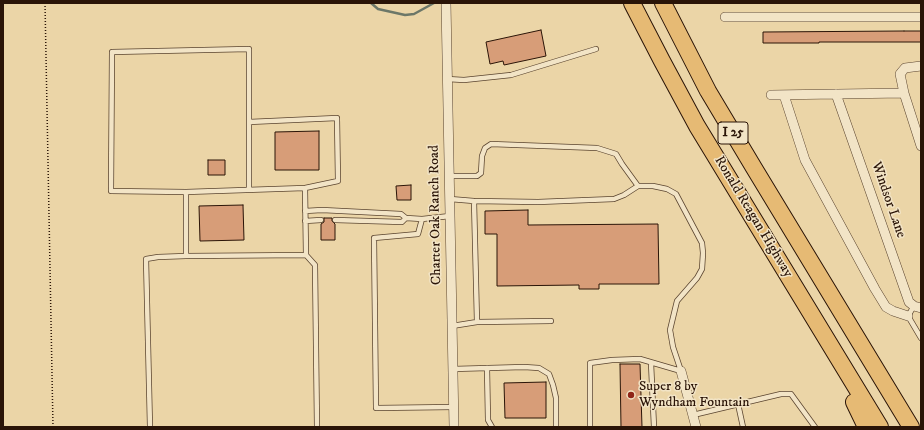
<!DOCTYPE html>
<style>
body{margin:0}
#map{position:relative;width:924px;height:430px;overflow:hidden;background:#ebd5a7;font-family:"IM FELL DW Pica",serif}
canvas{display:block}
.frame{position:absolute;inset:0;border:4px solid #2a1407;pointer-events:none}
</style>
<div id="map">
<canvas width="924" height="430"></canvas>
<div class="frame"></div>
</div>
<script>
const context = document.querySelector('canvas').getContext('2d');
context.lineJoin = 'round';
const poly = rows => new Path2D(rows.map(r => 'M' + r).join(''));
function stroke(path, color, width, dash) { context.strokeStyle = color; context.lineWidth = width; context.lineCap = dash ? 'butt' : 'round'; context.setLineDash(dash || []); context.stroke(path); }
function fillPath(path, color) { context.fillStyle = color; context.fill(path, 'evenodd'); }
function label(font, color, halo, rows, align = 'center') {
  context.font = font + ' "IM FELL DW Pica",serif'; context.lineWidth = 3; context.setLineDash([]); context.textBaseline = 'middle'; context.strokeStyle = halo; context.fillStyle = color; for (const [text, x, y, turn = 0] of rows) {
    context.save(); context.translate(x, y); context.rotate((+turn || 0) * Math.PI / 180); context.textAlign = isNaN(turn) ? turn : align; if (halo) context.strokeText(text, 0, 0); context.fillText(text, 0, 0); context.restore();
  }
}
const stream = poly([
 [371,3,378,9,405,15,414,14,434,3]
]);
const building = poly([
 [541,30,546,56,504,65,503,61,490,64,486,42,541,30],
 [904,31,921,31,921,42,819,42,819,43,763,43,763,32,904,31],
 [319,131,319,170,275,170,275,132,319,131],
 [208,160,225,160,225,175,208,175,208,160],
 [411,185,411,200,397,200,396,186,411,185],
 [243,205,244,240,200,241,199,206,243,205],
 [528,210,528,225,658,224,659,284,599,284,599,289,579,289,579,285,497,286,497,234,485,234,485,211,528,210],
 [324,218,332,218,332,221,335,224,335,240,321,240,321,224,324,222,324,218],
 [620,364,640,364,642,427,621,427,620,364],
 [546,382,546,418,505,418,504,383,546,382]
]);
const path = poly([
 [45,3,53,427]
]);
const service = poly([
 [447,79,464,80,511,75,596,49],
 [449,176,477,176,481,173,482,156,485,148,491,144,597,148,616,154,622,164,638,186],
 [249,190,249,122,337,118,338,181,305,188],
 [186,192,111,191,112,52,249,49,249,122],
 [450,199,474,201,477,322,452,326],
 [474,201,538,202,614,199,624,195,638,186,653,186,667,189,676,194,702,243,703,253,702,269,697,278,677,301,670,330,673,347,681,371],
 [305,211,322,210,401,214,406,218,422,219,450,216],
 [422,219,418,234,374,238,376,408,454,407],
 [335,220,402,222,406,218],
 [305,221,321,220],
 [186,256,306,255],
 [914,306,908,316,921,338],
 [477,322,551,321],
 [651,363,654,427],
 [487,368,488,420,492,427],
 [453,369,524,367,539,368,549,374,553,385,556,398,556,427],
 [738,404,743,427],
 [693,415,781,394,791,394,815,427],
 [150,427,146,259,158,257,186,256,186,192,305,188,306,255,315,265,317,427],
 [590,427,590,363,612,360,640,359,681,371]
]);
const minor = poly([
 [446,3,454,427],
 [725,17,921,17],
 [904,93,921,146],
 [836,94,909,302,914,306,921,308],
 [771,95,904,93,900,74,905,68,921,66],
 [784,95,805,160,875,289,886,307,893,311,908,316],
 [681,371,696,427]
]);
const motorway = poly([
 [632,3,662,61,697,126,880,427],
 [663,3,708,91,754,168,911,427],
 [854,402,866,427]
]);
const markers = [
 [631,395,4,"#8f2418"]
];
const shields = [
 [733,133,30]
];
const shieldNames = [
 ["I 25",733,133]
];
const streetNames = [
 ["Windsor Lane",888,200,71],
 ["Charter Oak Ranch Road",436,215,-91],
 ["Ronald Reagan Highway",753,217,59]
];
const poiNames = [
 ["Super 8 by",639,387],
 ["Wyndham Fountain",639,403]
];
stroke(stream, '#6c7768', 2.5);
fillPath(building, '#d79d78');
stroke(building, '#2a1407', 1);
stroke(service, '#5a442f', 6);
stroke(minor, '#5a442f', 10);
stroke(motorway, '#2a1407', 18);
stroke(path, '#2a1407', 1.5, [1, 2]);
stroke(service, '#f2e4c6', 4.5);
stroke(minor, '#f2e4c6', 9);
stroke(motorway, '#e6ba74', 16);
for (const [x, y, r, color] of markers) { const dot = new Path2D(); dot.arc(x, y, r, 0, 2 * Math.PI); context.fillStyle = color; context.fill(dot); stroke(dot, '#f2e4c6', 1.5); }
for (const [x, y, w] of shields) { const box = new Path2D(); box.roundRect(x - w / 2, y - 11, w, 22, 3); context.fillStyle = '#f2e4c6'; context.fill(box); stroke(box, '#2a1407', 1); }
label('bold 13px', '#2a1407', null, shieldNames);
label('14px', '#2a1407', '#f2e4c6', streetNames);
label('14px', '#2a1407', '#f2e4c6', poiNames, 'left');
</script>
